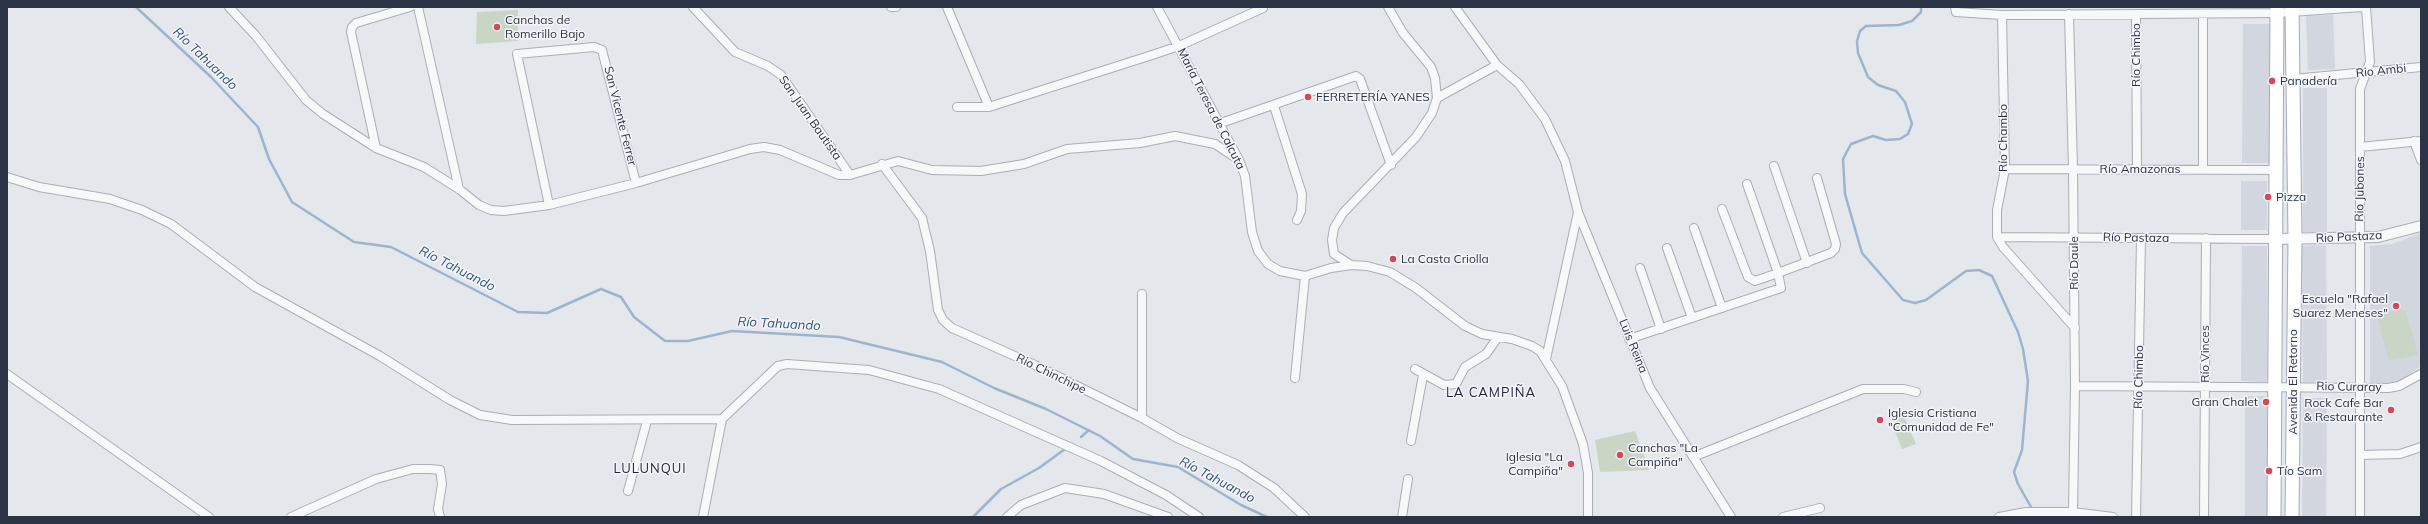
<!DOCTYPE html>
<meta charset="utf-8">
<style>
body{margin:0}
#map{position:relative;width:2428px;height:524px;overflow:hidden;background:#e4e7ec;font-family:Mulish,sans-serif}
canvas{display:block}
.frame{position:absolute;inset:0;border:8px solid #2b3445;pointer-events:none}
</style>
<div id="map">
<canvas width="2428" height="524"></canvas>
<div class="frame"></div>
</div>
<script>
const context = document.querySelector('canvas').getContext('2d');
context.lineJoin = 'round';
function fillPath(path, color) { context.fillStyle = color; context.fill(path, 'evenodd'); }
const poly = rows => new Path2D(rows.map(r => 'M' + r).join(''));
function stroke(path, color, width, dash) { context.strokeStyle = color; context.lineWidth = width; context.lineCap = dash ? 'butt' : 'round'; context.setLineDash(dash || []); context.stroke(path); }
function label(font, color, halo, rows, align = 'center') {
  context.font = font + ' Mulish,sans-serif'; context.lineWidth = 3; context.setLineDash([]); context.textBaseline = 'middle'; context.strokeStyle = halo; context.fillStyle = color; for (const [text, x, y, turn = 0] of rows) {
    context.save(); context.translate(x, y); context.rotate((+turn || 0) * Math.PI / 180); context.textAlign = isNaN(turn) ? turn : align; if (halo) context.strokeText(text, 0, 0); context.fillText(text, 0, 0); context.restore();
  }
}
const built = poly([
 [2333,15,2335,69,2308,70,2306,16],
 [2243,24,2270,24,2269,163,2242,163],
 [2303,88,2327,88,2327,232,2303,232],
 [2241,181,2267,181,2267,230,2241,230],
 [2421,233,2421,366,2400,381,2379,384,2370,383,2370,246,2392,244],
 [2326,245,2327,382,2303,382,2302,246],
 [2242,246,2267,246,2267,382,2241,381],
 [2245,396,2267,396,2268,517,2245,517],
 [2303,398,2327,398,2326,517,2302,517]
]);
const green = poly([
 [518,10,518,41,476,44,477,12],
 [2401,309,2406,311,2418,355,2389,361,2377,316],
 [1903,414,1916,444,1902,449,1890,419],
 [1635,431,1649,470,1600,472,1595,440]
]);
const stream = poly([
 [136,7,211,77,258,127,269,159,292,202,354,242,391,247,518,312,547,313,601,289,621,297,634,317,665,341,688,341,732,331,839,337,942,362,994,388,1046,409,1100,436,1133,459,1178,467,1241,505,1267,517],
 [1921,7,1921,12,1912,21,1899,25,1866,26,1860,31,1857,41,1858,53,1868,77,1878,85,1896,91,1905,102,1912,124,1908,134,1900,139,1886,140,1873,136,1851,144,1843,159,1845,194,1862,253,1903,300,1915,303,1926,300,1966,271,1979,270,1992,276,2018,332,2023,349,2028,381,2022,450,2014,472,2018,484,2031,507],
 [1081,437,1089,430],
 [973,517,1001,489,1039,468,1065,449]
]);
const minor = poly([
 [229,7,256,36,306,100,323,114,376,148,424,167,459,189,479,205,491,210,504,211,549,205,636,183,750,149,764,147,780,150,839,175,850,175,898,161,932,170,981,171,1024,164,1067,149,1140,143,1175,136,1215,144,1239,160],
 [418,7,459,189],
 [693,7,735,52,768,66,781,75,850,175],
 [891,7,896,7],
 [947,7,989,107],
 [1157,7,1239,160,1245,176,1252,232,1258,251,1268,264,1280,271,1305,276,1331,268,1351,265,1367,266,1390,272,1416,288,1465,326,1482,334,1512,339,1532,346,1540,351,1562,386,1583,444,1588,473,1588,517],
 [1455,7,1497,65,1519,84,1545,119,1565,161,1578,212,1650,388,1731,517],
 [1955,7,1956,12,2002,15,2277,13,2362,7],
 [2069,14,2073,169,2075,386,2073,512],
 [2136,14,2137,169],
 [2203,14,2203,169],
 [2002,15,2005,169,1997,210,1997,237,2003,247,2075,328],
 [2293,79,2421,67],
 [1437,98,1497,65],
 [1274,106,1302,194,1301,211,1297,220],
 [957,107,989,107,1149,56,1179,46,1263,8],
 [1221,123,1356,76,1360,79,1391,165],
 [2414,141,2421,160],
 [2360,147,2421,141],
 [376,148,351,32,352,27,356,23,410,7],
 [882,164,922,218,930,251,938,310,943,320,952,328,1035,365,1142,418,1177,438,1238,465,1274,488,1305,517],
 [1774,166,1807,263],
 [2005,169,2275,170],
 [7,177,39,187,110,199,142,210,171,224,255,287,380,356,450,400,480,415,512,420,722,419,778,366,787,364,869,370,939,389,1101,461,1166,495,1199,517],
 [549,205,517,54,594,47,602,50,636,183],
 [1722,209,1748,277,1755,281,1778,273,1747,184],
 [1694,228,1722,308],
 [1997,237,2275,239],
 [1667,248,1692,318],
 [1351,265,1334,254,1332,240,1334,228,1343,213,1416,137,1432,113,1437,98,1435,78,1431,67,1403,33,1388,7],
 [1640,268,1661,329],
 [1629,339,1781,288,1778,273,1831,253,1835,249,1836,244,1817,178],
 [1546,359,1578,212],
 [1415,369,1444,385,1456,384,1465,367,1486,354,1498,337],
 [7,374,209,517],
 [1295,378,1305,276],
 [2075,386,2388,388,2399,386,2421,374],
 [1142,418,1142,294],
 [1411,441,1423,375],
 [2360,455,2400,454,2421,447],
 [1693,457,1863,389,1904,389,1916,392],
 [628,491,647,421],
 [291,517,376,479,413,469,430,469,440,470,442,484,438,509,440,517],
 [703,517,722,419],
 [1007,517,1021,505,1065,488,1104,494,1168,517],
 [1402,517,1408,479],
 [1783,517,1820,508],
 [1999,517,2026,512,2073,512,2113,517],
 [2136,517,2141,238],
 [2204,517,2206,238],
 [2360,517,2360,89,2370,62,2366,7]
]);
const tertiary = poly([
 [2275,239,2378,237,2421,226]
]);
const primary = poly([
 [2292,7,2295,239,2292,517],
 [2274,517,2277,7]
]);
const markers = [
 [497,27,4,"#d1495b"],
 [2272,81,4,"#d1495b"],
 [1308,97,4,"#d1495b"],
 [2268,197,4,"#d1495b"],
 [1393,259,4,"#d1495b"],
 [2396,306,4,"#d1495b"],
 [2266,402,4,"#d1495b"],
 [2391,410,4,"#d1495b"],
 [1880,420,4,"#d1495b"],
 [1620,455,4,"#d1495b"],
 [1571,464,4,"#d1495b"],
 [2269,471,4,"#d1495b"]
];
const poiNames = [
 ["Canchas de",505,20],
 ["Romerillo Bajo",505,34],
 ["Panadería",2280,81],
 ["FERRETERÍA YANES",1316,97],
 ["Pizza",2276,197],
 ["La Casta Criolla",1401,259],
 ["Escuela \"Rafael",2388,299,"right"],
 ["Suarez Meneses\"",2388,313,"right"],
 ["Gran Chalet",2258,402,"right"],
 ["Rock Cafe Bar",2383,403,"right"],
 ["& Restaurante",2383,417,"right"],
 ["Iglesia Cristiana",1888,413],
 ["\"Comunidad de Fe\"",1888,427],
 ["Canchas \"La",1628,448],
 ["Campiña\"",1628,462],
 ["Iglesia \"La",1563,457,"right"],
 ["Campiña\"",1563,471,"right"],
 ["Tío Sam",2277,471]
];
const streetNames = [
 ["Río Chimbo",2136,55,-90],
 ["Rio Ambi",2381,71,-6],
 ["María Teresa de Calcuta",1211,109,63],
 ["San Vicente Ferrer",620,116,76],
 ["San Juan Bautista",810,118,55],
 ["Río Chambo",2003,138,-90],
 ["Río Amazonas",2140,169],
 ["Rio Jubones",2360,189,-89],
 ["Rio Pastaza",2349,237,-3],
 ["Río Pastaza",2136,238,1],
 ["Río Daule",2074,263,-90],
 ["Luis Reina",1633,346,68],
 ["Río Vinces",2205,354,-90],
 ["Rio Chinchipe",1051,374,26],
 ["Río Chimbo",2139,377,-89],
 ["Avenida El Retorno",2293,382,-90],
 ["Rio Curaray",2349,387,1]
];
const waterNames = [
 ["Río Tahuando",205,59,44],
 ["Río Tahuando",457,269,27],
 ["Río Tahuando",779,324,3],
 ["Río Tahuando",1217,480,28]
];
const neighbourhoodNames = [
 ["LA CAMPIÑA",1491,393],
 ["LULUNQUI",650,469]
];
fillPath(built, '#d2d6de');
fillPath(green, '#c9d6c5');
stroke(stream, '#9fb4cc', 2.5);
stroke(minor, '#a9aeb7', 10);
stroke(tertiary, '#a9aeb7', 12);
stroke(primary, '#a3abb8', 15);
stroke(minor, '#f7f8fa', 8);
stroke(tertiary, '#f7f8fa', 10);
stroke(primary, '#fff', 13);
for (const [x, y, r, color] of markers) { const dot = new Path2D(); dot.arc(x, y, r, 0, 2 * Math.PI); context.fillStyle = color; context.fill(dot); stroke(dot, '#f4f6f9', 1.5); }
label('12px', '#2b3445', '#f4f6f9', poiNames, 'left');
label('12px', '#2b3445', '#f4f6f9', streetNames);
label('italic 13px', '#34527a', '#f4f6f9', waterNames);
context.letterSpacing = '1px';
label('13px', '#1d2536', '#f4f6f9', neighbourhoodNames);
context.letterSpacing = '0px';
</script>
